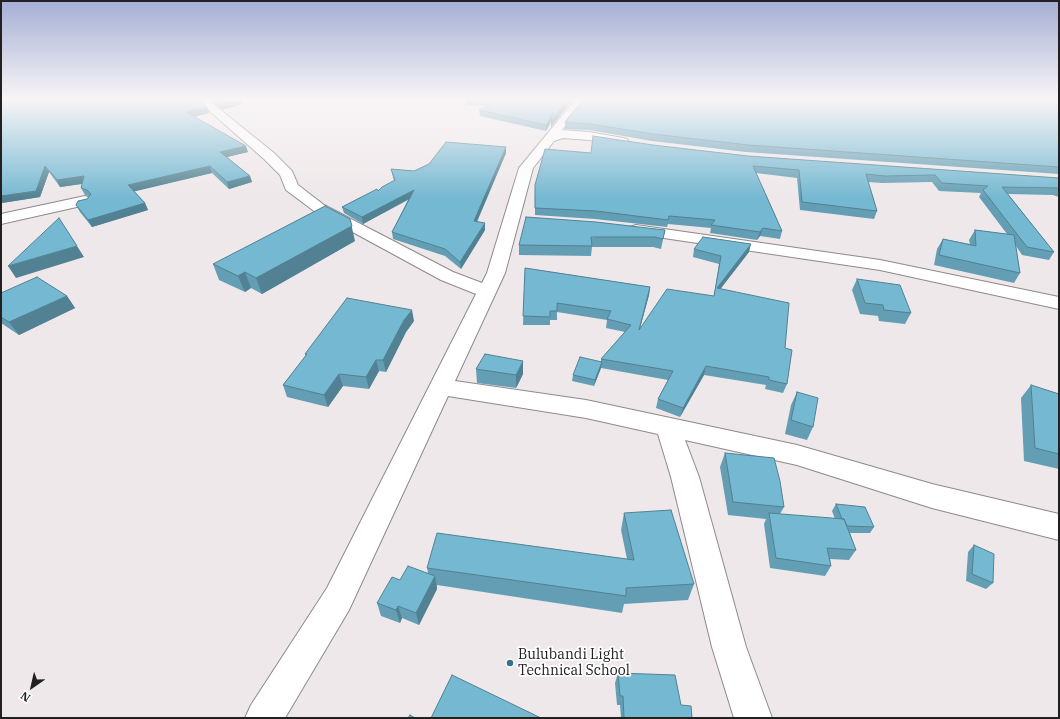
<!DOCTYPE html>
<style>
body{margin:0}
#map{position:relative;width:1060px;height:719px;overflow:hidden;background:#efe8ea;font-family:"IBM Plex Serif",serif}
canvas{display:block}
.frame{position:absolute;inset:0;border:2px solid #222020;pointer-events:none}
.north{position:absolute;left:12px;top:667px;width:40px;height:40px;-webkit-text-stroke:3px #fff;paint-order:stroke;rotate:214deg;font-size:11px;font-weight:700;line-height:16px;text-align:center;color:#222020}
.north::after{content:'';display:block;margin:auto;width:14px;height:18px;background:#222020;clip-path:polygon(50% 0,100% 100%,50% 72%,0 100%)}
</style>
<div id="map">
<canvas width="1060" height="719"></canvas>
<div class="frame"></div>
<div class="north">N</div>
</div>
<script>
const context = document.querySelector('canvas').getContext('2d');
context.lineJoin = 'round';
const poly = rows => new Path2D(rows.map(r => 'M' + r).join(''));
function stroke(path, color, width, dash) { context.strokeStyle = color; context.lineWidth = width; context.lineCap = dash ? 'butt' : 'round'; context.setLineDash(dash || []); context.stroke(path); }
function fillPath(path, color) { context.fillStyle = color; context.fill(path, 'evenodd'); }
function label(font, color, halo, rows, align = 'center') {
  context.font = font + ' "IBM Plex Serif",serif'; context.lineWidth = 3.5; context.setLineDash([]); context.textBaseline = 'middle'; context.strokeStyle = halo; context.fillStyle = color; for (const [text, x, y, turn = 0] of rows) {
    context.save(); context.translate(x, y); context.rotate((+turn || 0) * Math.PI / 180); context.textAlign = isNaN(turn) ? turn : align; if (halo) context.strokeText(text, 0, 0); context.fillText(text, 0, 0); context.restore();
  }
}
const street = poly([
 [196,99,207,99,274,153,292,171,298,185,324,205,453,272,482,283,487,273,519,168,576,99,586,99,562,130,589,132,623,138,627,139,629,142,627,145,623,146,589,140,563,138,554,141,533,168,505,273,455,381,586,400,797,445,932,484,1059,514,1059,540,932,508,797,465,685,440,699,477,746,647,772,718,734,718,712,647,671,477,658,434,586,418,448,396,349,610,285,718,245,718,251,705,327,588,476,294,441,280,314,211,286,190,280,175,264,159,196,99],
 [85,196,90,198,93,201,90,204,1,224,1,214,85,196],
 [636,225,880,260,1059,297,1059,309,880,270,630,233,628,230,630,227,636,225]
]);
const wall = poly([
 [1,98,207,107,209,113,194,117,248,152,227,157,250,176,252,182,229,189,212,173,134,191,145,203,148,210,92,227,80,212,76,205,87,199,89,196,85,195,81,188,82,184,60,187,49,172,40,197,2,203],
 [209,98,241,98,242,99,243,104,222,110],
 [574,98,551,127,551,122,546,131,480,116,479,110,488,106,466,105,466,99],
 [1059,98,1059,174,746,152,652,141,589,130,565,129,565,122],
 [653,145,748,156,1059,178,1059,197,1053,195,1008,194,1054,252,1049,260,1022,255,1016,246,1020,273,1014,283,934,265,937,249,943,239,970,244,969,240,975,230,1007,234,979,197,981,193,939,191,932,182,882,183,868,182,877,211,874,219,800,210,797,178,756,173,782,231,780,239,760,236,757,240,710,233,711,228,668,224,667,227,595,219,535,215,535,185,591,153],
 [506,147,506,153,477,222,485,230,461,269,445,256,393,239,392,232,408,200,363,224,344,213,342,207,378,191,394,181,391,169,414,171],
 [665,230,661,249,653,247,592,247,591,256,519,255,519,245],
 [355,241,262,294,251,288,245,292,219,280,213,264],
 [694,249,749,252,720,289,785,348,787,384,783,393,765,389,766,385,704,375,680,417,656,408,658,399,668,380,601,368,594,386,572,381,573,375,601,361,601,359,625,332,606,328,607,320,557,312,557,320,550,320,550,325,523,325,525,268,650,287,649,295,640,328,714,296,719,264,693,257],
 [857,279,911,313,905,324,879,321,878,316,860,314,852,290],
 [1,293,67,296,75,308,19,335,1,323],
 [414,321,406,332,386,372,379,371,369,389,343,386,328,407,287,397,283,385,306,356,305,354],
 [476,369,523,374,516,388,477,383],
 [1031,385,1059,394,1059,469,1024,461,1021,398],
 [797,392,813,427,807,440,785,434,791,405],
 [725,453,784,507,780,514,835,519,832,511,836,504,874,527,870,533,850,533,856,550,849,560,830,559,831,566,825,576,770,568,764,524,766,519,728,515,720,467],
 [624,513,694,584,688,600,624,604,622,613,437,585,437,589,419,625,402,618,400,623,381,616,377,603,400,580,428,573,427,568,627,559,621,530],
 [974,545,993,583,986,589,966,581,968,552],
 [618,673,681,705,692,718,621,718,620,705,617,705,615,683]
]);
const shadedWall = poly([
 [570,98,574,98,551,127,551,122,546,131,546,125,553,113],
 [242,99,243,104,222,110,221,104],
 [207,107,209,113,188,118,186,112],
 [246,146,248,152,223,158,220,152],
 [506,147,506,153,474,228,474,221],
 [45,166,49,172,40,197,2,203,1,201,1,188],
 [210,166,212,173,132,192,128,185],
 [84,176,88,183,60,187,57,180],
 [250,176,252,182,229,189,227,182],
 [414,190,414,196,363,224,362,217],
 [145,203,148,210,92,227,88,220],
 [350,219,355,241,262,294,256,278],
 [485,223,485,230,461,269,460,262],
 [763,228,760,236,757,240,760,232],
 [751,244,749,252,715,296,717,288],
 [77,246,84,257,16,278,8,266],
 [245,272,251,288,245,292,238,276],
 [650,287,649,295,637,339,639,330],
 [67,296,75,308,19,335,9,322],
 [412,310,414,321,406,332,386,372,383,360,404,320],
 [376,360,379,371,369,389,366,377],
 [523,361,523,374,516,388,516,375],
 [602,362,601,368,594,386,595,380],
 [706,366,704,375,680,417,683,408],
 [339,374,343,386,328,407,324,395],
 [435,576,437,589,419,625,416,613],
 [398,606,402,618,400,623,396,610]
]);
const building = poly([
 [1,98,197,98,207,107,186,112,246,146,220,152,250,176,227,182,210,166,128,185,145,203,88,220,76,205,78,201,87,199,91,194,87,190,81,188,84,176,57,180,45,166,36,191,1,196,1,190,2,188,1,188,1,98],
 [214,98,241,98,242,99,221,104,214,98],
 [570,98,551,121,553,113,546,125,479,110,499,101,466,99,570,98],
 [584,98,1059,98,1059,167,748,145,653,134,590,124,565,122,584,98],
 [593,136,653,145,748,156,1059,178,1059,188,1002,187,1054,252,1027,247,983,190,988,186,942,183,935,175,885,176,866,174,877,211,802,202,799,170,753,166,782,231,763,228,760,232,711,225,715,220,669,216,668,220,596,211,535,208,535,185,545,149,591,153,593,136],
 [446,142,506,147,474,221,485,223,460,262,445,249,392,232,414,190,362,217,342,207,377,189,378,191,382,187,395,180,391,169,414,171,429,164,446,142],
 [325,206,350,219,352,226,256,278,245,272,238,276,213,264,325,206],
 [526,217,596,222,665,230,663,239,655,237,591,237,592,246,519,245,526,217],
 [59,218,77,246,8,266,59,218],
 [975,230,1014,235,1020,273,939,255,943,239,976,246,975,230],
 [703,237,751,244,717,288,789,303,785,348,792,350,787,384,769,380,769,377,706,366,683,408,658,399,673,371,601,359,631,325,607,319,611,311,557,303,557,311,550,311,550,317,523,316,525,268,650,287,639,330,667,289,714,296,721,256,694,249,703,237],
 [37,277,67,296,9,322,1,317,1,293,37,277],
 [857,279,900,285,911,313,884,310,883,305,865,303,857,279],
 [347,298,412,310,404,320,383,360,376,360,366,377,339,374,324,395,283,385,307,354,305,354,347,298],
 [485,354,523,361,516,375,476,369,485,354],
 [580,357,602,362,595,380,573,375,580,357],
 [1031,385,1059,394,1059,454,1035,448,1031,385],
 [797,392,818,398,813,427,791,420,797,392],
 [725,453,774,458,780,481,784,507,733,502,725,453],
 [836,504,865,507,874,527,847,526,844,519,842,519,836,504],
 [671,510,694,584,626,588,626,596,427,568,437,533,634,560,624,513,671,510],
 [769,513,844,519,856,550,827,548,831,566,776,558,769,513],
 [974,545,994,554,993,583,972,574,974,545],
 [408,566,435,576,416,613,398,606,396,610,377,603,392,577,400,580,408,566],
 [618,673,675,675,681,705,691,706,692,718,624,718,623,696,620,696,618,673],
 [452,675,541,718,431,718,452,675],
 [410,715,415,718,408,718,410,715]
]);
const markers = [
 [510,663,4,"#347388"]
];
const nearPoinames = [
 ["Bulubandi Light",518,655],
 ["Technical School",518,671]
];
stroke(street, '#8f898b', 2);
fillPath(street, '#fff');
fillPath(wall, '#649eb4');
fillPath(shadedWall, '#518192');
fillPath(building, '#74b8d1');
stroke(building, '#518192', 1);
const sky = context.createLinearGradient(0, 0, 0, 199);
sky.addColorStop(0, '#a5aed5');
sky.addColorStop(0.5, '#f8f5f6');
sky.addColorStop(1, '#f8f5f600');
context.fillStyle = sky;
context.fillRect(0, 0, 1060, 199);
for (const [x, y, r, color] of markers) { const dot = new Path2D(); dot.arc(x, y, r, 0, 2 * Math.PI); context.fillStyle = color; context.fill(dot); stroke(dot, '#fff', 1.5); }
label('14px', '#222020', '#fff', nearPoinames, 'left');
</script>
